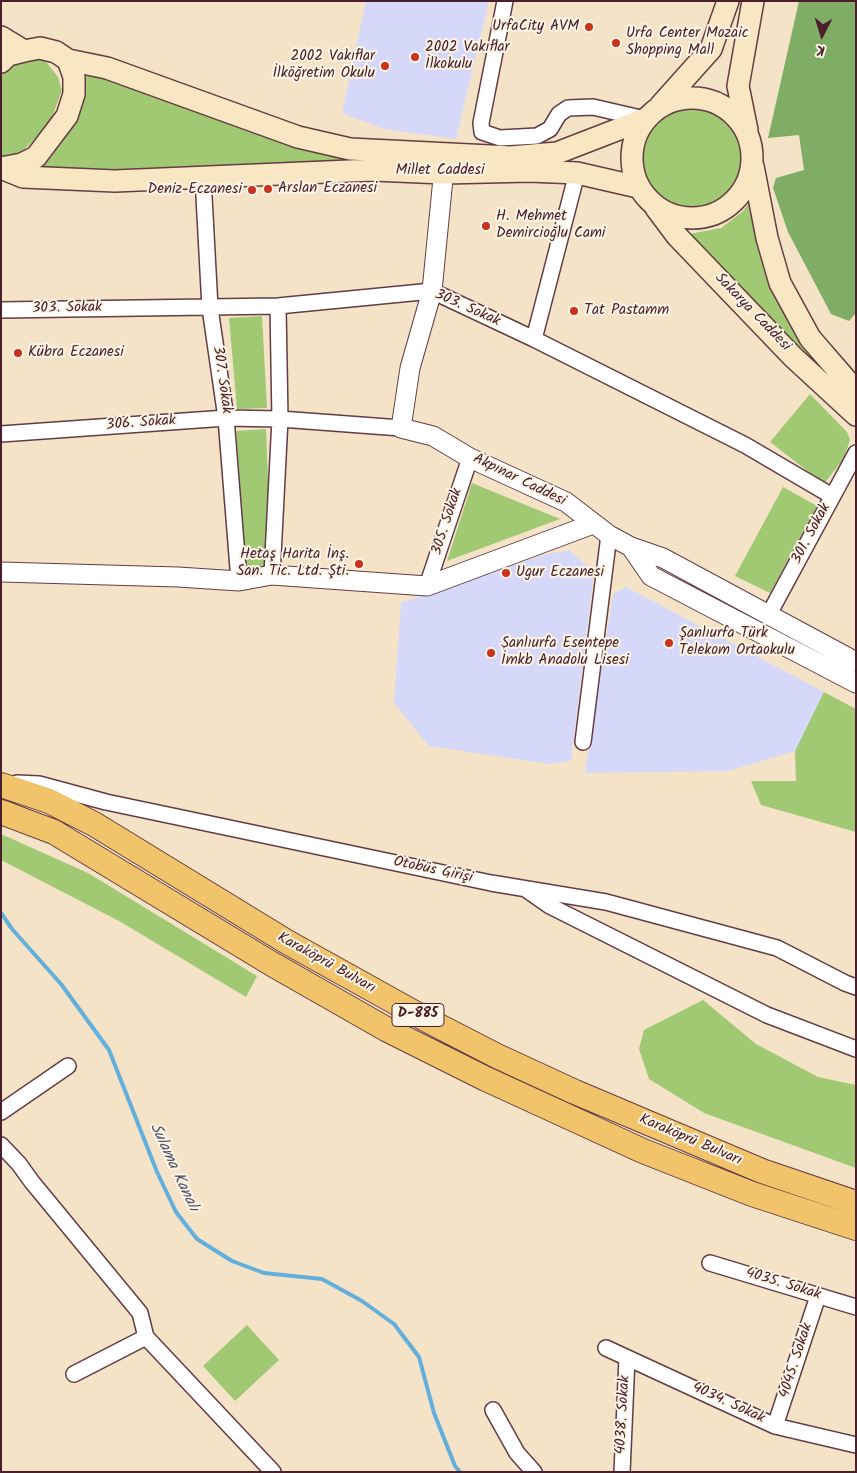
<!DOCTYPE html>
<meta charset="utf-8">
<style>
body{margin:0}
#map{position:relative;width:857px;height:1473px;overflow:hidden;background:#f5e3c8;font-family:Kalam,sans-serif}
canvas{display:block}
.frame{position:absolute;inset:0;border:2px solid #4a1f2b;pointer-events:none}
.north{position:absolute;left:797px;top:10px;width:50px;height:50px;-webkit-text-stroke:4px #fcf5e5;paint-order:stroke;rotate:185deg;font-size:14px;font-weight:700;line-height:20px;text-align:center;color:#4a1f2b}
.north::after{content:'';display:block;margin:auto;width:18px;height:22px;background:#4a1f2b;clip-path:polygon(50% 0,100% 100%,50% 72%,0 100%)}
</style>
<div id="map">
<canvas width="857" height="1473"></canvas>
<div class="frame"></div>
<div class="north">K</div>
</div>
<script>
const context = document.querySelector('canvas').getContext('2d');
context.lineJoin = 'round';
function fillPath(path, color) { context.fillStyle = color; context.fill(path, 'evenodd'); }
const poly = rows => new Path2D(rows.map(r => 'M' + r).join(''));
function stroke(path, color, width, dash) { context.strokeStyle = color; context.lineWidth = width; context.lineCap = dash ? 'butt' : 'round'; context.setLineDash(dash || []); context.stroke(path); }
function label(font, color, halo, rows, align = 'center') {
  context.font = font + ' Kalam,sans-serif'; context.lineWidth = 4; context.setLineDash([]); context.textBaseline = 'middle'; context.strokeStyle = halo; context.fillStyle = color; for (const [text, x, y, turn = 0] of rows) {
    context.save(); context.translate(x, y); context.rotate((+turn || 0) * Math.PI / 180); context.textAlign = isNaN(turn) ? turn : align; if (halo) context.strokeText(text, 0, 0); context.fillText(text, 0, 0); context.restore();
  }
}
const built = poly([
 [366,1,489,1,456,139,384,129,342,113],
 [569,550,594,572,571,761,549,764,429,746,394,703,401,603,543,555],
 [626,587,824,692,795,751,728,771,585,773,613,594]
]);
const green = poly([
 [21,58,44,59,58,77,62,90,50,123,21,153,10,157,1,157,1,73,7,66],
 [77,69,219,119,364,160,82,172,35,170],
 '642 158a50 50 0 1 1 100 0a50 50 0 1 1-100 0Z',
 [750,202,810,351,830,379,832,386,689,234,721,228,742,212],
 [262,316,267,408,237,409,229,318],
 [810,394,847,432,850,440,844,458,824,484,770,442],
 [266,429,272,575,246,575,236,431],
 [472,483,560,519,447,561],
 [783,487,817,506,770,593,735,576],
 [824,692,856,709,856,832,761,805,751,781,796,781,795,751],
 [1,834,88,873,257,976,246,997,119,921,1,860],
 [703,1000,756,1044,818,1077,856,1085,856,1168,704,1113,649,1079,639,1049,644,1030],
 [247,1325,279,1360,235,1401,203,1366]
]);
const forest = poly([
 [799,1,856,1,856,313,849,321,831,314,788,232,773,188,776,178,804,170,799,135,768,138]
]);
const stream = poly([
 [1,913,12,929,61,984,109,1050,157,1172,176,1212,197,1239,232,1261,264,1273,322,1279,362,1301,394,1324,419,1357,434,1413,455,1466,460,1472]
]);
const minor = poly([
 [505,1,481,123,482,132,500,138,537,136,550,129,559,114,568,108,593,107,645,119],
 [203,178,210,308,226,418,239,581],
 [1,310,278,306,432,291,534,339,745,445,832,496],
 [534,339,577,173],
 [1,434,226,418,280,419,401,428],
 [272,575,280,419,278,306],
 [427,586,470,458],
 [768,616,856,453],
 [583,742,609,535],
 [17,783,39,784,106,802,491,883,606,902,777,948,845,983,856,987],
 [527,890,550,906,767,1015,856,1049],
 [1,1112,68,1066],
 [1,1145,19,1164,32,1182,140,1313,146,1337,273,1472],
 [710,1263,856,1307],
 [606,1348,775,1426,856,1445],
 [74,1374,146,1337],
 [493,1410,517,1453,534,1472],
 [775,1426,818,1296],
 [622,1472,627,1358]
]);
const tertiary = poly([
 [445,158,432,291,410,368,401,428,433,436,470,458,566,502,609,535,631,547,663,558,856,662],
 [631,547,651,576,856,683],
 [1,572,178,577,239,581,272,575,427,586,593,524]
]);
const secondary = poly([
 [1,37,24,51],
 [68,60,107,68,298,137,350,149,510,157,557,153,645,119],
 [1,62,8,55,24,51,40,48,56,52,68,60,74,77,74,94,67,116,36,157,22,164,1,168],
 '632 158a60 60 0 1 1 120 0a60 60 0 1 1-120 0Z',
 [660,106,711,49,728,1],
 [747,130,738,86,753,1],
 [753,166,767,238,780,283,810,338,856,391],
 [1,168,23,177,115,181,373,170,444,173,530,171,577,173,638,187],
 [656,208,677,236,793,357,856,415]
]);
const trunk = poly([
 [1,785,49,801,94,824,287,942,429,1021,497,1056,575,1092,762,1171,856,1203],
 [1,812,54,832,272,964,386,1029,486,1079,643,1151,752,1194,856,1228]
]);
const markers = [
 [589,27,5,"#c8321e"],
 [616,43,5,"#c8321e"],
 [415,57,5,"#c8321e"],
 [385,66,5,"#c8321e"],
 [268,189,5,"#c8321e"],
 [252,190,5,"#c8321e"],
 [486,226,5,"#c8321e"],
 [574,311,5,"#c8321e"],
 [18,353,5,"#c8321e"],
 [359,564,5,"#c8321e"],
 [506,573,5,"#c8321e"],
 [669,643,5,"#c8321e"],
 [491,653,5,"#c8321e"]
];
const shields = [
 [418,1015,52]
];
const shieldNames = [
 ["D-885",418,1015]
];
const poiNames = [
 ["UrfaCity AVM",579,27,"right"],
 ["Urfa Center Mozaic",626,34],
 ["Shopping Mall",626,51],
 ["2002 Vakıflar",425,48],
 ["İlkokulu",425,65],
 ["2002 Vakıflar",375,57,"right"],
 ["İlköğretim Okulu",375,74,"right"],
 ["Arslan Eczanesi",278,189],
 ["Deniz Eczanesi",242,190,"right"],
 ["H. Mehmet",496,217],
 ["Demircioğlu Cami",496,234],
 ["Tat Pastamm",584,311],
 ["Kübra Eczanesi",28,353],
 ["Hetaş Harita İnş.",349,555,"right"],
 ["San. Tic. Ltd. Şti.",349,572,"right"],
 ["Ugur Eczanesi",516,573],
 ["Şanlıurfa Türk",679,634],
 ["Telekom Ortaokulu",679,651],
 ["Şanlıurfa Esentepe",501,644],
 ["İmkb Anadolu Lisesi",501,661]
];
const streetNames = [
 ["Millet Caddesi",440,171],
 ["303. Sokak",67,309,-1],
 ["303. Sokak",467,309,24],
 ["Sakarya Caddesi",752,313,46],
 ["307. Sokak",221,380,82],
 ["306. Sokak",141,424,-4],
 ["Akpınar Caddesi",519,481,26],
 ["305. Sokak",448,522,-72],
 ["301. Sokak",812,534,-62],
 ["Otobüs Girişi",433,871,12],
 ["Karaköprü Bulvarı",326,964,29],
 ["Karaköprü Bulvarı",690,1141,23],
 ["4035. Sokak",783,1285,17],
 ["4045. Sokak",797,1361,-72],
 ["4034. Sokak",728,1404,25],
 ["4038. Sokak",624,1415,-87]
];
const waterNames = [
 ["Sulama Kanalı",173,1168,65]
];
fillPath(built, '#d5d8f9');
fillPath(green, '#a1c974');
fillPath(forest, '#80ad66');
stroke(stream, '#62afdb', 4);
stroke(minor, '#643c43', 18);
stroke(tertiary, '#643c43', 21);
stroke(secondary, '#643c43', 24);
stroke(trunk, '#643c43', 26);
stroke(minor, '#fff', 15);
stroke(tertiary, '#fff', 19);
stroke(secondary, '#f9e7c3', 21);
stroke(trunk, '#f1c36a', 24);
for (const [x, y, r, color] of markers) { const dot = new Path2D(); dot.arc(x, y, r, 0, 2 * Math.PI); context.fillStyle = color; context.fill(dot); stroke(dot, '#fcf5e5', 2); }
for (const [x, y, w] of shields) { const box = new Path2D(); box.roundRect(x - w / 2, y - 11.5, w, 23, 4); context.fillStyle = '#fcf5e5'; context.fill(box); stroke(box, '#4a1f2b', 1); }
label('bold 14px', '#4a1f2b', null, shieldNames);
label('15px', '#4a1f2b', '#fcf5e5', poiNames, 'left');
label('15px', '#4a1f2b', '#fcf5e5', streetNames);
label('italic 16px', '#525169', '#fcf5e5', waterNames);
</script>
